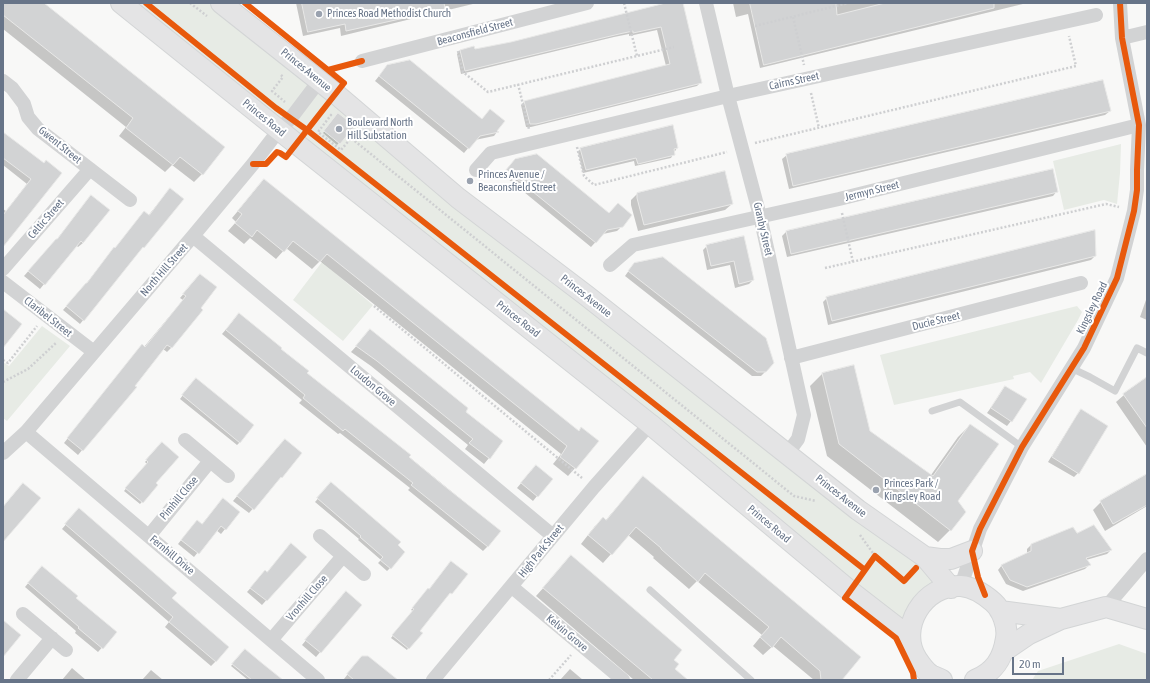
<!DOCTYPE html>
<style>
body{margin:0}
#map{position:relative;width:1150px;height:683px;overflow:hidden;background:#f8f8f7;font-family:"Asap Condensed",sans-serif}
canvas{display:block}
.frame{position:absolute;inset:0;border:4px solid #677488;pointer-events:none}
.scale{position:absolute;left:1012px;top:657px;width:52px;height:18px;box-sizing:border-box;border:2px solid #677488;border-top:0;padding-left:5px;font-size:12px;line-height:14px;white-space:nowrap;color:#677488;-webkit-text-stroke:3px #fff;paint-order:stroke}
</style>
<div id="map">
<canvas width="1150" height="683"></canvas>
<div class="frame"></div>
<div class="scale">20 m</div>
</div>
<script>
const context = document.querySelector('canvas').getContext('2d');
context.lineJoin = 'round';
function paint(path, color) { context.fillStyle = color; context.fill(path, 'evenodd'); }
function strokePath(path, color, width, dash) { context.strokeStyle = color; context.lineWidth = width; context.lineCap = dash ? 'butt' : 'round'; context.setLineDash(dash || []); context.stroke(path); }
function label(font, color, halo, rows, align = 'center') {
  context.font = font + ' "Asap Condensed",sans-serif'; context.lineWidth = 4; context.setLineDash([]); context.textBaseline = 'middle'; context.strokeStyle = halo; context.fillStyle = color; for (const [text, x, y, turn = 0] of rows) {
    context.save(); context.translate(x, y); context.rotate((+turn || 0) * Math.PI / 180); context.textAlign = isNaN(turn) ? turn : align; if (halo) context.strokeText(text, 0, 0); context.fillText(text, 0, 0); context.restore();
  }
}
paint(new Path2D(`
 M121,3H221L925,557L938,591L910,641Z
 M1121,144L1120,173L1117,204L1104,200L1064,210L1053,161Z
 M322,262L373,305L343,341L293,300Z
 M1077,306L1082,312L1078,320L1041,383L1030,372L1013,376L1014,379L894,405L880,355Z
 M42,326L70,346L7,421L3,418V362L9,366Z
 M1119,644L1147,654V680H1032L1038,671Z`), '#e7ebe5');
paint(new Path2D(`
 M3,3H43L202,174L194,182L172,165L165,172L119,136L126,127L3,29Z
 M296,3H477L341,36L340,28L303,36Z
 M670,3H682L701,82L697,86L531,127H526L521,105L525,101L666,66L657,30L629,36V34L614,37L461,74L457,54L460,50L474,51L511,43Z
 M733,3H1027L760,68L748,14L736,17Z
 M383,71L496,131L497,132L494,136L475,140L464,153L375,81Z
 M1110,111L1105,115L789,189L782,159L787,155Z
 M337,116L353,127L337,145L323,133Z
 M3,133L43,164L3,241V209L6,211L27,184L3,165Z
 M581,148H677L671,158L635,166L634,161L583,173L578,152Z
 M515,160L622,226L617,231L603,234L591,247L502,174Z
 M1052,171L1057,191L1053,196L787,257L782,236L786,232Z
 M264,180L578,432L597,441L575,468L568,476L553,464L561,454L320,261L312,269L286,248L276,259L250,238L244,244L228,231L236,222L232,218Z
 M638,193L732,204L725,210L638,231L631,205V200Z
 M166,194L182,199L80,324L63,310L86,284L110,253L148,216Z
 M108,210L83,243L78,247L76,245L40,289L24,276L52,244Z
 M743,237L753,280L749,284L735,288L730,265L707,270L703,250L707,246Z
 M1095,256L1091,260L828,325L823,302L827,298Z
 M630,269L765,372L761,376H752L625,276Z
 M200,275L199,308L202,310L171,348L167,352L163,349L134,386L135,387L78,455L64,443L138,350L144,347L183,300L180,298Z
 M1147,297V320L1140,317Z
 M235,319L306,373L500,531L487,547L483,551L408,490L410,488L340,433L338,434L299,403L302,400L222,334Z
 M370,331L464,412L489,458L484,464L465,449L468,445L371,366L351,352Z
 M853,366L869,431L931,475L958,437L970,425L957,501L950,530L938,542L827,456L810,386L822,374Z
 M1147,379V447L1116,402L1124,395Z
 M193,382L240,442L237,445L180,399Z
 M1006,387L1025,399L1011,421L1007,426L987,413Z
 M1081,411L1078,473L1074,477L1048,462L1077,415Z
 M162,443L155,483L157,485L140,504L124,491L147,464L145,462Z
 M281,444V477L249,513L233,501Z
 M531,471L551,479L533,501L517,488Z
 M1147,475V506L1105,531L1093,510L1101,502Z
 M643,477L841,680H814L773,646L763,655L753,646L762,635L697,581L689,589L653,558L654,557L628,535L603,563L581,544L595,526L606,520Z
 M329,486L397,546L390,568L387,571L378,563L381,560L358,540L359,539L315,502Z
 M239,512L221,534L216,530L194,557L178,544L193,525H202Z
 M75,514L171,599L216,661L211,666L165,627L169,622L62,529Z
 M1077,534L1111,550L1107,554L1086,560L1089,565L1085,569L1023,591L1006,584L998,570L1002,565L1027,554V549L1031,545Z
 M305,557L262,605L247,592L261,576Z
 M571,557L673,660L674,669L687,680H634L536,596Z
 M38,571L75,598L116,632L98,652L75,633L76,631L25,587Z
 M466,574L418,631L407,650L391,638L413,611L411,610L426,591Z
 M342,597L360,605L316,657L302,645Z
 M243,652L281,680H248L231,666Z
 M358,661L384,680H345L344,679Z
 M72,668L86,680H62Z
 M570,669L583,680H560Z
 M151,670L163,680H142Z`), '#0003');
const building = new Path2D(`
 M3,3H44L225,147L203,175L180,157L173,165L126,128L133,118L3,15Z
 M302,3H444L445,9L346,31L345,24L308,32Z
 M666,3H683L702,83L536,124H530L524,101L670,64L661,27L633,33V31L619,34L465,71L460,50L474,46L475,49L511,42Z
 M750,3H836L837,15L885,3H994V8L764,65Z
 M410,60L482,119L490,109L505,121L497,131L499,132L480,136L469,149L379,76L387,65Z
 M1103,80L1111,111L793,186L786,154Z
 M338,113L355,126L340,144L324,131Z
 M673,125L678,148L674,149L675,155L638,164L636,158L586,170L580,148Z
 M3,132L44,163L46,160L62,173L3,247V215L31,179L3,158Z
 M537,154L609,213L618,203L632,215L623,227L607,230L596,243L506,170L515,159Z
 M1053,169L1058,192L791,254L786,231Z
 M725,171L733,204L644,225L637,198V193Z
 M264,179L579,431L581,427L599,441L576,469L560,457L567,446L327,254L320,262L293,241L284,252L257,230L252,237L235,223L242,214L238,211Z
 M170,188L184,199L144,248L143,247L84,321L66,306L86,283H87L114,247L115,248L144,211L149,215Z
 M91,195L110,210L83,243L81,241L45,285L28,271L56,239H57Z
 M1095,230L1096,256L832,321L826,297Z
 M744,236L754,280L739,284L734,261L711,266L706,245Z
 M663,257L766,338L774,363L766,372H757L628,271L634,263Z
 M200,274L217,287L201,308L203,310L172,348L167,345L135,386L137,387L83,451L67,438L142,344L145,347L186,296L183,294Z
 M3,309L22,324L3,348Z
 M239,313L282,348L281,349L309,371L307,373L411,455L409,457L443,485L501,531L488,547L411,485L413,483L345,429L343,431L303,398L305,395L226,330Z
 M370,329L468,408L466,412L503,441L490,459L469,443L473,439L377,361L356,346Z
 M854,365L870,431L933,476L970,424L999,444L958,501L966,512L951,531L839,444L822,373Z
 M1147,377V428L1123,394Z
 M196,378L254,425L240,443L182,395Z
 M1005,386L1027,399L1012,422L991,408Z
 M1081,409L1108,426L1079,474L1052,457Z
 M285,439L302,453L282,478L281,477L254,510L237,496Z
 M162,442L179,457L156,483L158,485L143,503L125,488L148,462L146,460Z
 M536,465L553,479L538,497L521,483Z
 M1147,474V505L1113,524L1100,501Z
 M643,476L861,657L842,680H821L820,671L781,637L772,648L760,637L769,627L705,573L698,582L661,549V548L636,527L612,555L588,535L603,517L606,520Z
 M331,482L401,542L398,545L405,552L391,569L380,560L383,557L360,537L361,536L317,498Z
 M23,483L41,498L3,542V507Z
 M223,498L240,512L226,530L221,526L199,554L181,540L197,520L202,524Z
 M79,508L177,593L172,598L229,647L216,662L169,622L173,617L65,524Z
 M1094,525L1112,550L1086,558L1091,565L1027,587L1010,580L1001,565L1031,551V544L1073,527L1077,533Z
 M291,543L307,557L267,601L250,588L265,570L267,572Z
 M571,555L682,650L674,660L679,664L675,669L688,680H653L543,588Z
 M451,561L468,574L452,594L450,593L420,631L423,633L409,649L392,635L414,609L412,608L428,588L429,589Z
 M42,566L78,596L76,598L117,632L103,649L78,628L79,627L28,583Z
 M346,591L362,605L321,653L305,640Z
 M3,620L21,635L3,657Z
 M245,649L263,664L283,680H252L232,664Z
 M362,656H368L398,680H354L347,674Z`);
paint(building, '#d2d3d4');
strokePath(building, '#e8e8e7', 1);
const secondary = new Path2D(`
 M121,3L279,130L650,424L850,591L903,632L910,641
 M221,3L336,94L458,198L587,296L858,510L925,557L951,588
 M925,557L940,559H951L972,551
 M1000,611L1061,619
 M1004,651L1029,634L1061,619L1106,607L1147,619
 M942,680C939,678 935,677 931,675C925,671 921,665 917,659C897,628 924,584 961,586C973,587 985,595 993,602C1002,610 1008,626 1006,638C1003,659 994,672 975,680`);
strokePath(secondary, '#d3d5d6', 22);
strokePath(new Path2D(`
 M190,3L207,16
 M624,3L637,56
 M793,17L804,65
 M755,26L848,3
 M458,51L463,72L488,92L674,47
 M281,75L283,77L272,91L285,102
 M518,84L529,129
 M811,93L819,128
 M330,115H331L318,132L341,150L351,138L794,496L816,501
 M755,143L1076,66L1069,36
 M577,147L584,176L594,185L727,152
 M842,213L853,262
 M825,268L1106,204L1119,207
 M374,306L582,478
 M3,360L8,363L37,326
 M3,382L28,369L57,342
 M860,535L875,556L904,581L913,571
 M865,570L875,556
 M549,680L571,655`), '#cecfd1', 2.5, [2, 2]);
strokePath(new Path2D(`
 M1071,368L1090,377L1115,391L1137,348L1147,353
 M932,411L960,402L1022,447
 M650,590L751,680`), '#d2d3d4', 7);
strokePath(new Path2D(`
 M706,3L728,96L760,216L804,415L798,439L787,454
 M1122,38L1147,32
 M362,61L587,3
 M3,81L12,88L24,104L28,117L38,129L130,200
 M476,170L491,153L728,96L1096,15
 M193,236L553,536
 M610,265L633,245L839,199L1139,125
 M3,269L90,169
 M3,282L94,352
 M791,358L1081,283
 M26,432L318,680
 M185,440L228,476
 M3,453L26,432L193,236L253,164L279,130L291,118L319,81
 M149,536L210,461
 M320,536L364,574
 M961,586L980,529L1022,447L1084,348L1117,278L1134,211L1137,190V170L1139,125L1122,38L1120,3
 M512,587L623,680
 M1106,607L1147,559
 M23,614L66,650
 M272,639L343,556
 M17,680L52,638
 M433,680L594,487L650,424`), '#d2d3d4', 14);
strokePath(secondary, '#e4e4e5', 20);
strokePath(new Path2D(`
 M146,3L276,108L307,130L865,570
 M245,3L328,70
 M253,164H266L277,152L280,153L286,157L344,83L328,70L362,61
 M985,595L978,577L972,551L980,529L1022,447L1084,348L1117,278L1134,211L1137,190V170L1139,125L1122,38L1120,3
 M914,680L913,673L896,638L845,598L875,556L904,581L916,568`), '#e8590c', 6);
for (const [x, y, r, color] of [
 [319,14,4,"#9aa2af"],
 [339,129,4,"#9aa2af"],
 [470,181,4,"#9aa2af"],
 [876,490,4,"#9aa2af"]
]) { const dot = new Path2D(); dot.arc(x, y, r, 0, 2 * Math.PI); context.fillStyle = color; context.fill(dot); strokePath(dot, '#fff', 1.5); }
label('11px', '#677488', '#fff', [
 ["Princes Road Methodist Church",327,14],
 ["Boulevard North",347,123],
 ["Hill Substation",347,136],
 ["Princes Avenue /",478,175],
 ["Beaconsfield Street",478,188],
 ["Princes Park /",884,484],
 ["Kingsley Road",884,497]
], 'left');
label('11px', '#677488', '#fff', [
 ["Beaconsfield Street",475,32,-15],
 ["Princes Avenue",306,70,39],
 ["Cairns Street",794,81,-12],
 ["Princes Road",264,118,39],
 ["Gwent Street",60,145,39],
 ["Jermyn Street",872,191,-14],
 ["Celtic Street",46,219,-49],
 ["Granby Street",763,229,77],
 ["North Hill Street",164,270,-49],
 ["Princes Avenue",586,296,38],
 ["Kingsley Road",1092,308,-64],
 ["Claribel Street",48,317,38],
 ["Princes Road",518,319,38],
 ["Ducie Street",936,321,-14],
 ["Loudon Grove",373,386,40],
 ["Princes Avenue",841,496,38],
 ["Pimhill Close",179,498,-50],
 ["Princes Road",769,524,40],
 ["High Park Street",541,551,-51],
 ["Fernhill Drive",172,555,40],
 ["Vronhill Close",307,598,-49],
 ["Kelvin Grove",567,633,40]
]);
</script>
